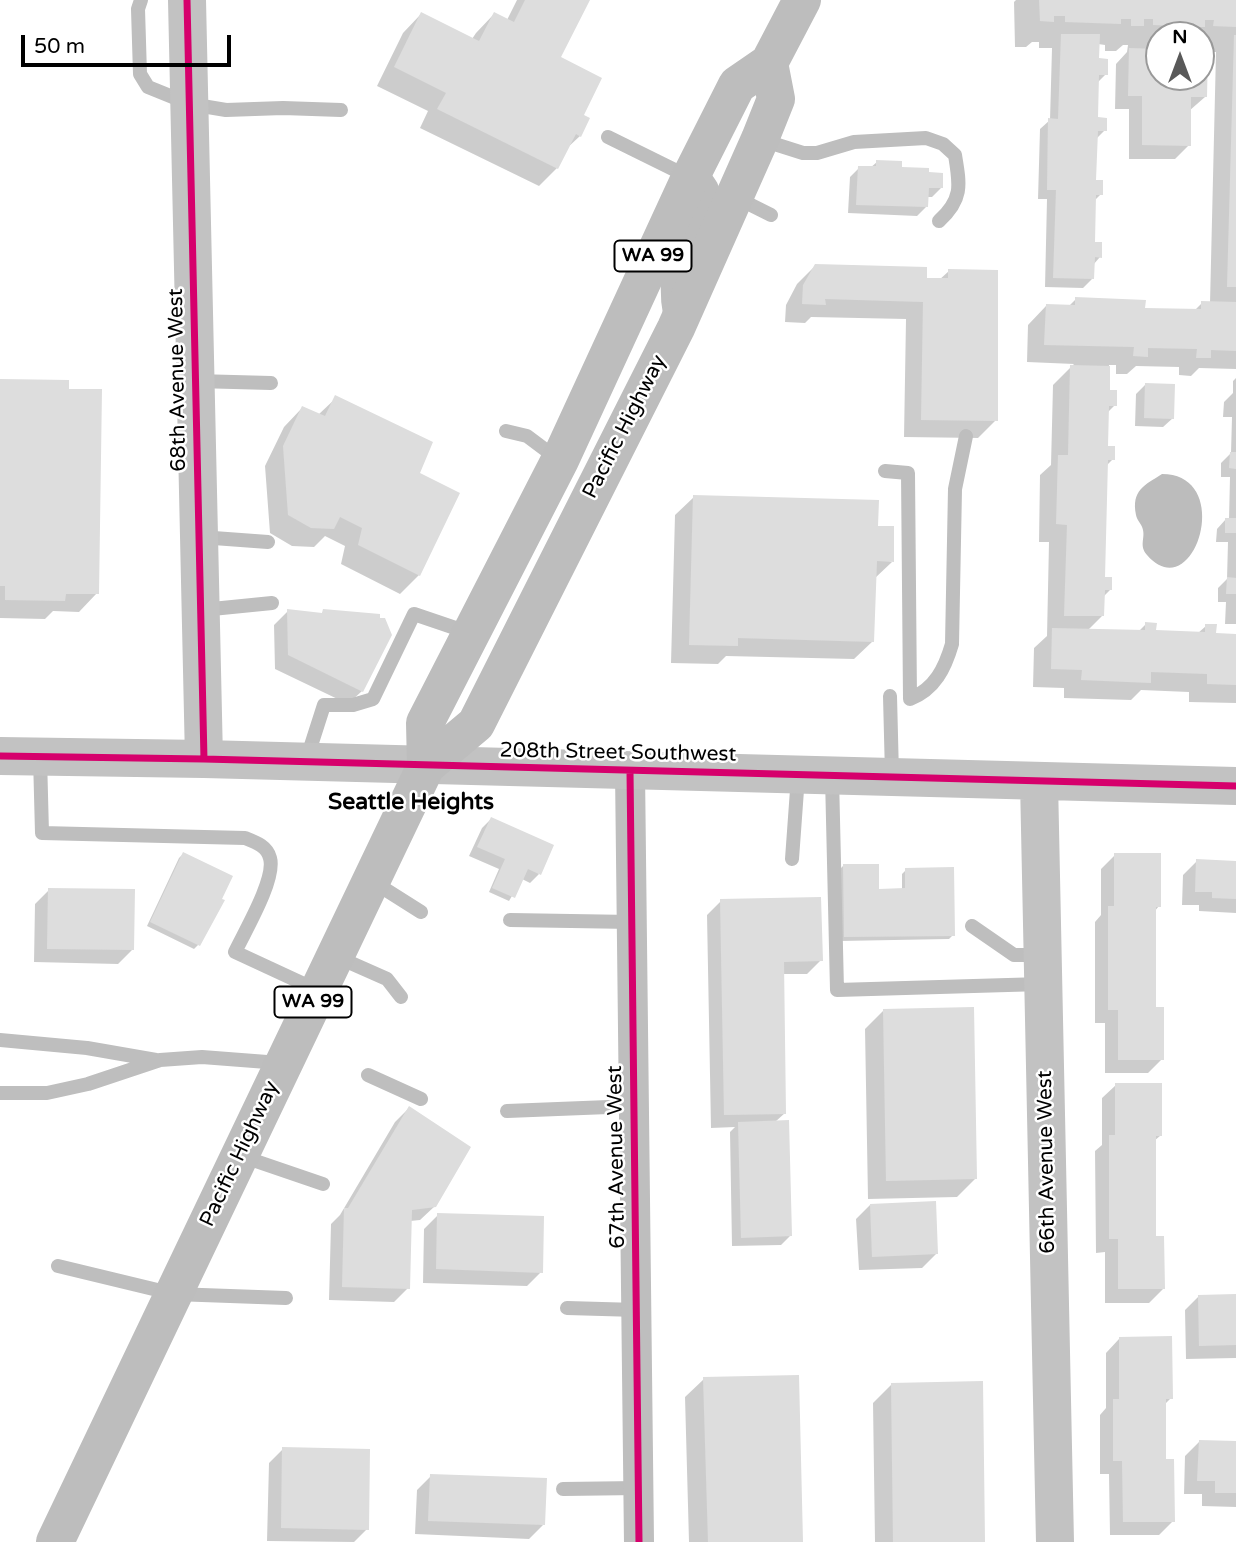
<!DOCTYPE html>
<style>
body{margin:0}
#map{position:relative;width:1236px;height:1542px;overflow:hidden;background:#fff;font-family:"Varela Round",sans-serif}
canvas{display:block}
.north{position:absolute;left:1145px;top:21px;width:70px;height:70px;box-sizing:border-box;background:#fff;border:2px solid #999;border-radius:50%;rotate:0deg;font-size:19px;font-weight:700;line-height:28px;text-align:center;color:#000}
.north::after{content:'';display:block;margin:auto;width:24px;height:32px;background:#595959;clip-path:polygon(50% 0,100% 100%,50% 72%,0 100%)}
.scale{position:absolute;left:21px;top:35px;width:210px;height:32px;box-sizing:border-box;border:4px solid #000;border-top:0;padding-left:9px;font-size:21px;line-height:24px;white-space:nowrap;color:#000;-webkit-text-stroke:5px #fff;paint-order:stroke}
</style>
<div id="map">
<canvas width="1236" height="1542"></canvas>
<div class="north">N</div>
<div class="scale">50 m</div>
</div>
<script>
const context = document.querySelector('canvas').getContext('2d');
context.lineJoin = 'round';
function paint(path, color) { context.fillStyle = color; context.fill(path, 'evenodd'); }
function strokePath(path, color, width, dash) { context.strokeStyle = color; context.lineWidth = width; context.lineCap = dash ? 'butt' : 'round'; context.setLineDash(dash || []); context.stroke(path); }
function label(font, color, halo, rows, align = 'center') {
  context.font = font + ' "Varela Round",sans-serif'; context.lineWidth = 5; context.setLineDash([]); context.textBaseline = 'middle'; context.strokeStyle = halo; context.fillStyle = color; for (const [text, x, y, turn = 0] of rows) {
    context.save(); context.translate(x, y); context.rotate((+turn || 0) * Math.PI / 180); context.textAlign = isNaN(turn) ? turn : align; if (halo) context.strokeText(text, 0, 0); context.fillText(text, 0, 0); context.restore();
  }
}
paint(new Path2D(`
 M1162,474C1236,474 1194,609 1147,555C1139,546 1145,539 1143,530C1142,524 1137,521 1136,515C1131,490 1145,485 1162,474Z`), '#bcbcbc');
paint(new Path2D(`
 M517,0H588L559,58L582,116L580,136L566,149L557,168L539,186L420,128L428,111L377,86L403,33L421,14L472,39L476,33L494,14L507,20Z
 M1016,0H1236V369L1199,368L1191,376L1179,375V367L1136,366L1127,374H1116V365H1109L1108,392L1115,405L1107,413V448L1113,459L1106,466L1103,579L1110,590L1103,597L1102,616L1088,630L1138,632L1146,624L1155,632L1198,633L1206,626L1215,635L1236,636V703L1189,702V692L1141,690L1131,700L1064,698V688L1033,687L1034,648L1047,636L1049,542H1039L1040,475L1051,465L1053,385L1074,364L1027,362L1028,325L1046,306L1068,307L1076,299L1144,309L1194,311L1202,303H1210L1216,52H1206L1205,97L1189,111V145L1175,159H1129V109H1115L1116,64L1127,52L1128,45H1123L1116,51H1105V45L1098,44L1097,60L1106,74L1097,83L1096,119L1105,130L1096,139L1095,182L1101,194L1094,201L1093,243L1100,257L1093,265L1092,279L1083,288L1045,287L1047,199H1038L1040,129L1050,120L1052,48H1039V42H1032L1026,47H1015L1014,2ZM1159,35H1201V77H1159Z
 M877,162L901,169L941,188L932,197H927L926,207L917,216L848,213L850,177L859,168H870Z
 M815,266L939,280L949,271L996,420L978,438L904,437L906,319L811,317L805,323L785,322L786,305L797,284Z
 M1236,378V624H1225L1226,602H1218V588L1227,579L1228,542H1216L1217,529L1226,519L1229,520L1230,477H1221V463L1231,453L1232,417H1223L1224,402L1233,393V381Z
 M0,380L97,593L79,612L53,611L45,619L0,618Z
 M1145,385L1173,418L1163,427L1135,426L1136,394Z
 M336,398L418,474L457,494L419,575L400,594L341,564L345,546L325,536L314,547L292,546L270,533L265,466L284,427L302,408L318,415Z
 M694,497L892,562L874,579L873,641L854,659L726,656L718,664L671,663L675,515Z
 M288,611L320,615L324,611L362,691L348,704L275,669L274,625Z
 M491,819L539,874L530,883L522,879L509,901L489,892L499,869L469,856L482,828Z
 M183,854L198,945L194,949L147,926L179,858Z
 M1115,855L1159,906L1154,912V1009L1162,1059L1148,1073H1105V1023H1095V922L1101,915V869Z
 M1197,861L1236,862V913L1199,911V905H1182L1183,875Z
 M843,866L878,891L902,890V874L906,870L953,935L949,939L840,941L839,870Z
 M49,890L132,950L118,964L34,962L35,904Z
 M721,901L821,960L807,974H782L785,1113L775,1122L790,1236L781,1245L732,1246L730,1132L735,1127L711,1128L707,915Z
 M883,1011L975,1179L957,1197L868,1199L865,1029Z
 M1116,1085L1160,1136L1154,1141L1155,1238L1163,1289L1149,1303H1105V1252L1096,1253L1095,1151L1102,1145V1098Z
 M409,1108L435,1206L420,1220L410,1221L408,1288L394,1302L329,1300L331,1224L340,1215L395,1122Z
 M870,1205L936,1254L922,1268L859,1270L856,1219Z
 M438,1215L541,1272L527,1286L423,1283L424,1229Z
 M1199,1296H1236V1358L1186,1359L1185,1310Z
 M1119,1339L1171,1398L1164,1405V1461L1173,1521L1159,1535H1110L1109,1474H1100V1415L1106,1408V1353Z
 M704,1379L801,1542H689L685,1397Z
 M892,1384L983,1542H875L873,1403Z
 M1199,1442L1236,1443V1507L1202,1506V1494H1184L1185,1456Z
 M283,1449L367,1529L354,1542L267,1541L269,1463Z
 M431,1476L543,1525L529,1539L415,1534L417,1490Z`), '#0003');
paint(new Path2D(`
 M525,0H590L561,57L602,78L584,115L590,118L581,137L576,134L558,169L437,109L446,93L394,67L421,12L479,41L494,12L514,22Z
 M1039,0H1236V27L1213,26L1214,20H1205V27H1190V23H1180V26L1153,25V19H1144V26H1131V19H1121V24L1065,22V16H1054V22L1040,21Z
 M1061,34H1100L1099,58L1108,59V75H1099L1098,117L1107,118V131H1098L1096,180H1103V195H1096L1095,242H1102V258L1095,257L1094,279L1053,278L1056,190H1047L1048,118L1058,119Z
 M1234,35H1236V287H1227Z
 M1129,48L1159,49V77H1201V50H1208L1207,97H1191V146L1142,145V96H1128Z
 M876,160L902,161V167L929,168V172L943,173V188H929L928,207L856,205L858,166H876Z
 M815,264L927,267V278H948V269L998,270V421L921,420L923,302L825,299L826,305L802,304L803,285Z
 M1075,297L1146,300L1145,308L1201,309V301L1236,302V351L1211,350V358H1196L1197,349L1148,348V357L1133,356L1134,347L1044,345L1046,304L1075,305Z
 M1070,365L1110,366V390H1117V406H1109L1108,446H1115V460H1108L1105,577H1112V590H1105L1104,616H1064L1067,525L1056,524L1058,455H1068Z
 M0,379L69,380V389H102L99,594H66L65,601L5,600V586H0Z
 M1145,383L1175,384L1174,419L1144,418Z
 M335,395L433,442L420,473L460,493L420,576L358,545L362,528L340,517L334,529L311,528L288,515L283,446L302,406L325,416Z
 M1230,452H1236V469L1229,468Z
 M693,495L879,500L878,526H894V562L877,561L874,642L738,638V646L689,645Z
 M1225,518H1236V533H1225Z
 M1227,577L1236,578V594H1226Z
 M287,609L322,613L323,609L380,614V618H385L392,635L363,692L288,655Z
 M1145,622L1157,623L1156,630L1205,632V624H1217L1216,633L1236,634V685L1207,684V674L1151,672V683L1081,680L1082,670L1051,669L1052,628L1145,630Z
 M491,817L554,845L541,875L528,869L515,898L492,888L505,859L477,847Z
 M183,852L233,876L222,899L225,900L200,946L150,922Z
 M1114,853H1161V907H1156V1007H1164V1060H1118V1010H1108V906H1114Z
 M1196,859L1236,861V899L1212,898V892H1195Z
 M843,864H879V889L905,888V868L954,867L955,936L844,937Z
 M48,888L135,889L134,950L47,949Z
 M821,897L823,961L784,962L786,1114L724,1115L720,899Z
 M974,1007L977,1179L886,1181L883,1009Z
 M1115,1083H1162V1136H1156V1236H1164L1165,1289H1118V1239H1109V1135H1115Z
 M409,1106L471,1147L436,1207L412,1210L410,1289L342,1287L344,1208H348Z
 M789,1120L792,1236L741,1238L738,1122Z
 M936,1201L938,1254L872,1257L870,1204Z
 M437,1213L544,1216L543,1273L436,1269Z
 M1236,1294V1345L1199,1346L1198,1295Z
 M1172,1336L1173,1399H1166V1459H1174L1175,1522H1123L1122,1461H1113V1399H1119V1337Z
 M799,1375L803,1542H708L703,1377Z
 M983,1381L985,1542H893L891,1383Z
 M1199,1440L1236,1441V1493H1215V1481H1197Z
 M282,1447L370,1449L369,1530L281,1528Z
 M430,1474L547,1478L545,1525L428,1521Z`), '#ddd');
strokePath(new Path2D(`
 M141,0L138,9L140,74L148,87L190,104L226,110L283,108L341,110
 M608,137L689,177
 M762,140L803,153H817L854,142L926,138L943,144L955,155C960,185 963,199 939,221
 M735,197L771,215
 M196,381L271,383
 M506,431L527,436L559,460
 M885,471L908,473L910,699C935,689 945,668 952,644L955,489L966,436
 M200,537L268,542
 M202,610L272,603
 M890,696L892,775
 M40,757L42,833L245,838C255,842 267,846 270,858C276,879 245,931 235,952L317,990
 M307,758L324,705H353L373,699L414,614L470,633
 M832,777L837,990L1042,984
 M792,859L798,776
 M372,881L421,912
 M510,920L632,922
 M972,926L1014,955H1042
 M335,956L387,979L401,997
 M0,1040L87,1048L156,1060
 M368,1075L421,1099
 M0,1093H47L88,1084L160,1060L202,1057L280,1063
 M507,1111L634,1106
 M241,1156L323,1184
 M58,1266L174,1294L286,1298
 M567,1308L637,1310
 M563,1489L638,1488`), '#bebebe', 14);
strokePath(new Path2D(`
 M630,771L639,1542`), '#bebebe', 30);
strokePath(new Path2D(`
 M187,0L204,759
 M0,756L204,759L1236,786
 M1039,781L1055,1542`), '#c2c2c2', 38);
strokePath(new Path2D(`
 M682,313C679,298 679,280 683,264C687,245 709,210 700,191C698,187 693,182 690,178`), '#bdbdbd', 38);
strokePath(new Path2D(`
 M426,766L425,723L560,460L690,178L737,85L769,63L802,0
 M55,1542L426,766L476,724L676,328L760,139L776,99L769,63`), '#bdbdbd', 38);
strokePath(new Path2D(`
 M187,0L204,759
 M0,756L204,759L1236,786
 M630,771L639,1542`), '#d6006c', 7);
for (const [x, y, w] of [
 [653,256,77],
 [313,1002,77]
]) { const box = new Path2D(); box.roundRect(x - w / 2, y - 15.5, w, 31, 5); context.fillStyle = '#fff'; context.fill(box); strokePath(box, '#000', 2); }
label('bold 19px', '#000', null, [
 ["WA 99",653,256],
 ["WA 99",313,1002]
]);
label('21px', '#000', '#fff', [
 ["68th Avenue West",178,380,-91],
 ["Pacific Highway",625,427,-63],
 ["208th Street Southwest",618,753,1],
 ["Pacific Highway",240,1154,-65],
 ["67th Avenue West",617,1157,-91],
 ["66th Avenue West",1047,1162,-91]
]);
label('bold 23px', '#000', '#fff', [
 ["Seattle Heights",411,803]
]);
</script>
